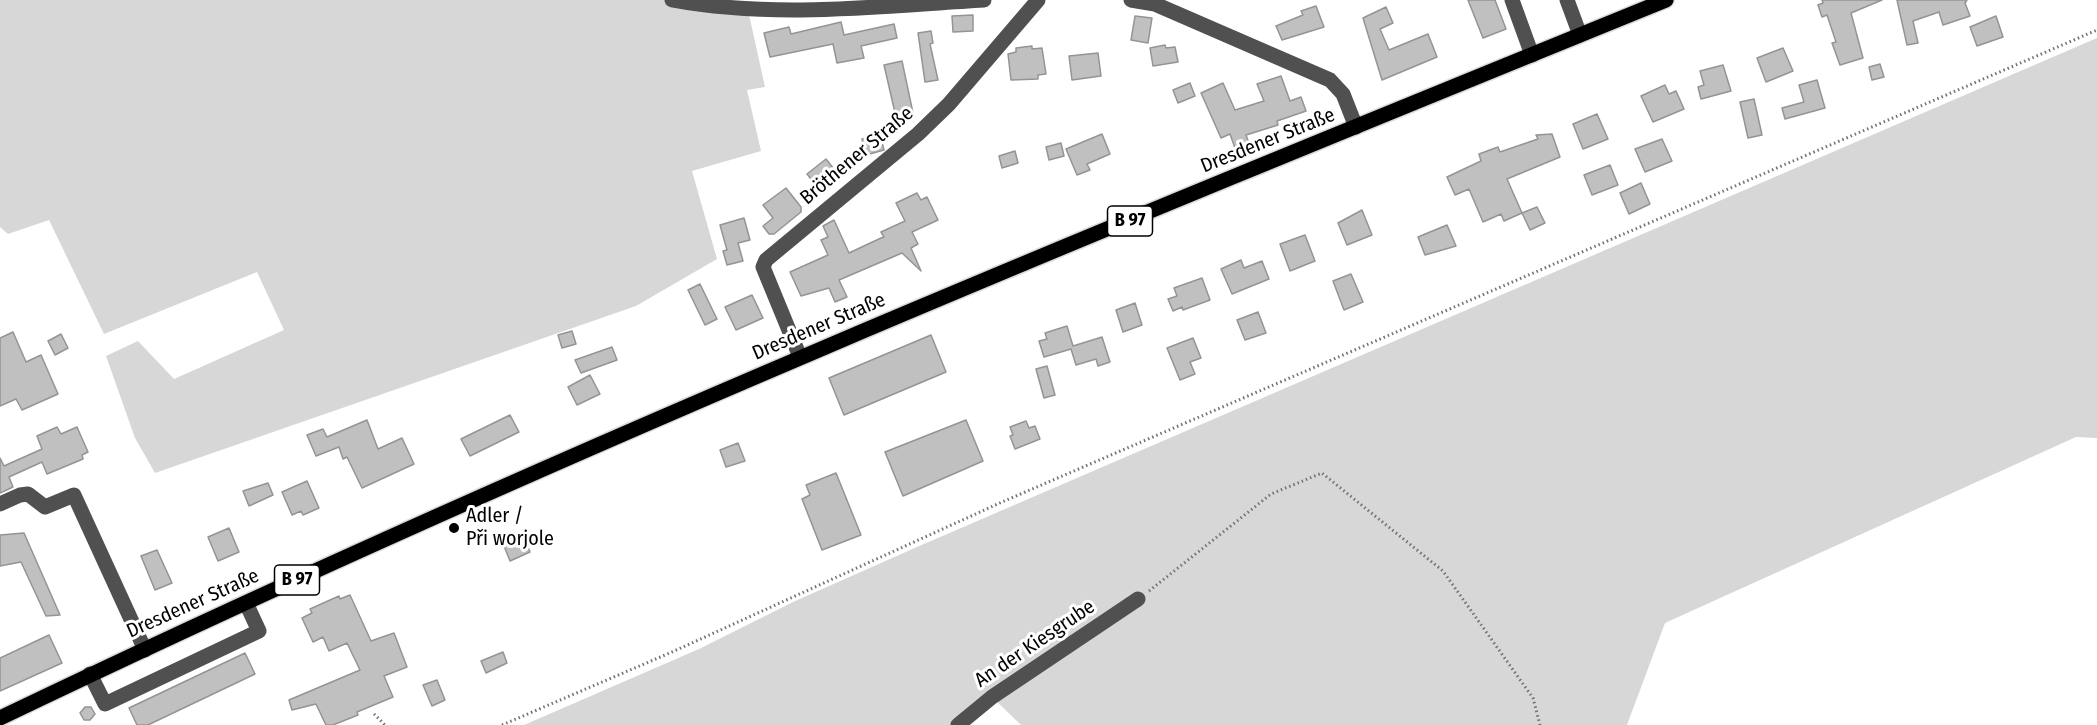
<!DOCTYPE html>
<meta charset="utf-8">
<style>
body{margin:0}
canvas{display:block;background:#fff}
</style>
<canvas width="2097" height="725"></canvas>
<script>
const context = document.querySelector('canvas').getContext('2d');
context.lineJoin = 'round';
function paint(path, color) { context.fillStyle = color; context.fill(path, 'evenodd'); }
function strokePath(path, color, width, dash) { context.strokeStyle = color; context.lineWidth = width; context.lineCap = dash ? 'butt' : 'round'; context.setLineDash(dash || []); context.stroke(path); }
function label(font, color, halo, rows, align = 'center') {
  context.font = font + ' "Fira Sans Condensed",sans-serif'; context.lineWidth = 6; context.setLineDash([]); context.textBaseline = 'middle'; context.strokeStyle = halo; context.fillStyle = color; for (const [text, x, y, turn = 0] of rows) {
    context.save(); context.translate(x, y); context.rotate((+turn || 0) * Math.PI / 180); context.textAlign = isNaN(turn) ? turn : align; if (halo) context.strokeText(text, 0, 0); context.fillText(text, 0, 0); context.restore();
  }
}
paint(new Path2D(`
 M0,0H667L748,10L765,87L747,90L761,151L692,171L717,259L636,306L155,473L135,438L106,356L138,341L174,379L284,330L257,272L104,334L49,220L8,234L0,227Z
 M2097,38V438L2076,437L1665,623L1627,725H1021L993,698L959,725H524L699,649L793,602L917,547Z`), '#d7d7d7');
const building = new Path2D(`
 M1468,0H1495L1506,29L1483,38Z
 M1822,0H1882L1851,13L1863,58L1840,65L1832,43L1836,42L1827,15L1822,17L1818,5L1823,3Z
 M1897,0H1967L1965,3L1970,16L1943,25L1939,12L1913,21L1918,43L1907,45Z
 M1316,6L1324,27L1282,40L1276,26L1303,15L1301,11Z
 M1386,7L1393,23L1380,29L1389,50L1428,34L1437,57L1382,80L1363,18Z
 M973,15V31L953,32L952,16Z
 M1135,16L1152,18L1148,43L1131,40Z
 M1996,16L2003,37L1977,46L1970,27Z
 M841,22L844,35L894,24L897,38L861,46L864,58L837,63L833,44L770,57L764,33L789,27L791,34Z
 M931,31L933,43L930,44L938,80L925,82L918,33Z
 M1165,45L1166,48L1175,47L1178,62L1153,66L1150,48Z
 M1032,46V49L1042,48L1046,74L1038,75V79L1011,80L1008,54L1016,52V48Z
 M1783,48L1793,71L1766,82L1757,58Z
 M1098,53L1101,76L1072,80L1069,56Z
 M902,61L913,113L896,117L884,65Z
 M1880,64L1884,77L1872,80L1869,67Z
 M1723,65L1731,91L1701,99L1698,87L1704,85L1700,71Z
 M1281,76L1290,101L1301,97L1306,111L1277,121L1278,125L1246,135L1249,143L1235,148L1230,134L1221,138L1201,93L1223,83L1235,110L1264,101L1257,84Z
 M1817,80L1825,108L1785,119L1782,108L1804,102L1799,85Z
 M1190,83L1195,96L1178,103L1173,90Z
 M1665,85L1669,94L1676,91L1684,109L1653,122L1641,96Z
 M1754,99L1762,135L1748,138L1740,102Z
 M1597,114L1608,139L1583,149L1573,124Z
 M1102,134L1110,154L1087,164L1090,170L1077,175L1066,149Z
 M1552,134L1560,157L1507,179L1522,213L1504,221L1501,214L1483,222L1469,189L1455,195L1447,177L1481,161L1479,154L1498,147L1500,152L1538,139L1536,135Z
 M880,135L884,150L866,155L862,139Z
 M1662,139L1672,161L1645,172L1635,149Z
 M1061,143L1064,156L1049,160L1046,147Z
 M1015,151L1018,163L1002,168L999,156Z
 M826,159L841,178L822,193L807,174Z
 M1610,165L1618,185L1592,195L1584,175Z
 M1641,183L1650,204L1629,214L1620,193Z
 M786,188L801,207V212L774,234H769L763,226L773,218L763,205Z
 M917,193L921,200L927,197L938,220L912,232L918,244L911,248L921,271L902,253L839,280L847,297L835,302L829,288L801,296L790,272L828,255L821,240L828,237L823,226L834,220L849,253L881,238L884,237L881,232L905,221L896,203Z
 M1537,207L1545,223L1530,230L1522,213Z
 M1362,210L1372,235L1347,245L1338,223Z
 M744,218L750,240L738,243L743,261L727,265L723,251L727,250L720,225Z
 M1447,225L1456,246L1425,255L1418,237Z
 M1305,235L1315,261L1290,271L1280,244Z
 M1241,260L1244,268L1262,261L1269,279L1232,294L1221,269Z
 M1351,274L1363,302L1344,310L1333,281Z
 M1202,278L1210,300L1183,310L1182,307L1173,311L1168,299L1177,296L1174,288Z
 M700,284L717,319L705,325L688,290Z
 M752,295L763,318L736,330L725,307Z
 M1135,303L1142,325L1123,332L1116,310Z
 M1258,312L1266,333L1245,340L1237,320Z
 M1067,326L1073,346L1102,337L1110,362L1098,366L1096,359L1076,365L1071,349L1044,357L1039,341L1047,339L1045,333Z
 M572,331L576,344L562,348L558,335Z
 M13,332L26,362L41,355L58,394L22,410L16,399L0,406V338Z
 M61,334L68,348L55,355L48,341Z
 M931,335L946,372L844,415L829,378Z
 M1193,338L1201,358L1190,362L1195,374L1180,380L1167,348Z
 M612,347L617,360L581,373L575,360Z
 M1047,366L1055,395L1044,398L1036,369Z
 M590,375L600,394L577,405L568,387Z
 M510,415L519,432L470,456L461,439Z
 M367,420L378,449L402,438L414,464L362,488L347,457L343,459L339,447L316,456L307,435L323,429L327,437Z
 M966,420L983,461L903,496L885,452Z
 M1026,421L1029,428L1035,426L1040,439L1015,449L1010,436L1013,435L1010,427Z
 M57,427L61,434L77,427L88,452L82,455L83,459L47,474L42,462L9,477L13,487L0,493V458L4,466L42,449L37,436Z
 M738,443L745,461L726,467L720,450Z
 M836,473L861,535L822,550L802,499L810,495L806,485Z
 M307,481L319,508L303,515L301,511L292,515L282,492Z
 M268,483L273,495L249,506L243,491Z
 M229,528L239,552L218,561L208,537Z
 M24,533L60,615L46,616L21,562L0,566V535Z
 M524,538L530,552L510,561L504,546Z
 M157,550L172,583L155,590L141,556Z
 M350,595L371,641L394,633L407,667L384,676L393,697L357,712L358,715L333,725H326L316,704L292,710L289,700L360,670L347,643L329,651L323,637L313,642L302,618L312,613L310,609L339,596L340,599Z
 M49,635L62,663L0,691V658Z
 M503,652L507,663L486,673L481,661Z
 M245,653L255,674L148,725H137L129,708Z
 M437,680L445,700L432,706L423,685Z
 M85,707H91L95,714L90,720H84L80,713Z`);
paint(building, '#c0c0c0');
strokePath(building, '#949494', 1.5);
const major = new Path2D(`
 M0,718C545,456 1106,228 1666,0`);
strokePath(major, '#dbdbdb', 18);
strokePath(new Path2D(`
 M1149,591L1271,494L1322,473L1443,571L1533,698L1540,725
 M374,714L385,725
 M502,725L672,652L1002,502L2097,30`), '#727272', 3, [1.5, 3]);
strokePath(new Path2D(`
 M672,0C774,19 882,6 984,0
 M1131,0L1155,4L1330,80L1343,94L1356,127
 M1512,0L1532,55
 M1567,0L1580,35
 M800,357L763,267L766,260L918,134L949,104L1038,0
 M0,504L20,495L28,494L45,507L74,495L145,650
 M90,674L105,704L259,631L246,603
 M958,725L992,697L1138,599`), '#505050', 15);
strokePath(major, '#000', 15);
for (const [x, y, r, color] of [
 [454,528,6,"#000"]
]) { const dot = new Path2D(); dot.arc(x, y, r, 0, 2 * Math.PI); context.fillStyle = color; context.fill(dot); strokePath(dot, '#fff', 2); }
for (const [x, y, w] of [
 [1130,221,45],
 [297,580,45]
]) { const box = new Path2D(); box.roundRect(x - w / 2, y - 15, w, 30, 4.5); context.fillStyle = '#fff'; context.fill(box); strokePath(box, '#000', 1.5); }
label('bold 18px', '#000', null, [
 ["B 97",1130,221],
 ["B 97",297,580]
]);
label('20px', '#000', '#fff', [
 ["Dresdener Straße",1268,141,-22],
 ["Bröthener Straße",857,156,-40],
 ["Dresdener Straße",819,327,-23],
 ["Dresdener Straße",193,604,-24],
 ["An der Kiesgrube",1035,644,-34]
]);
label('20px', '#000', '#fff', [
 ["Adler /",466,516],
 ["Při worjole",466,539]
], 'left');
</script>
